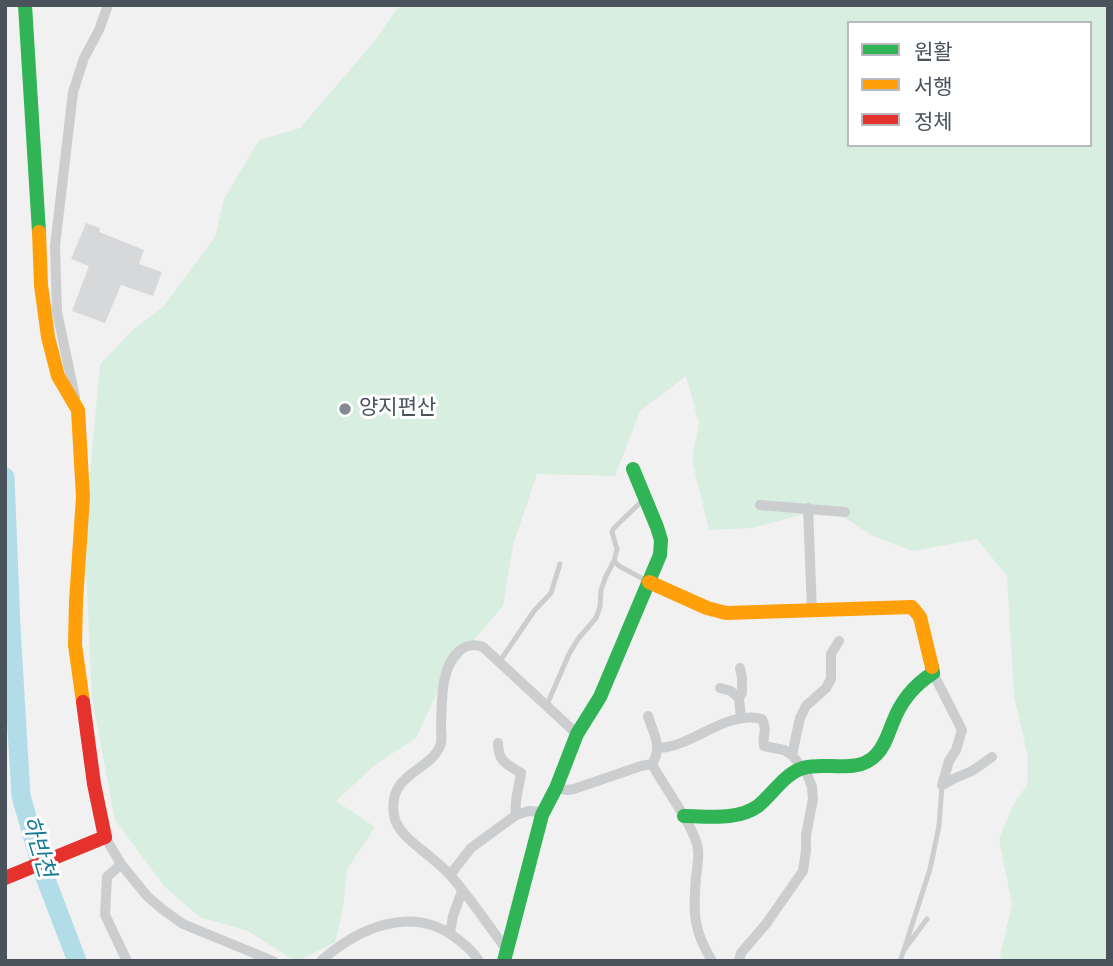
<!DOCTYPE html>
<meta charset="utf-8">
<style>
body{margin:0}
#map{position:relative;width:1113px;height:966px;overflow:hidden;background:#f1f1f1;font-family:Roboto,"Noto Sans KR",sans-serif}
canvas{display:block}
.frame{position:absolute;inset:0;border:7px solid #4a535c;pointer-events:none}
.legend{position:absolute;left:847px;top:21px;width:245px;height:126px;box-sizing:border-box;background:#fff;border:2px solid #b7babe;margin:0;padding:9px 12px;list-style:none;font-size:21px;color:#4a535c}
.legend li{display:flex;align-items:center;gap:14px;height:35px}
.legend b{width:35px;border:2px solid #b7babe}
</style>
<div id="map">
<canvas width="1113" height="966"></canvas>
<div class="frame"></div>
<ul class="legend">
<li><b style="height:9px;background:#30b455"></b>원활</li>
<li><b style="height:9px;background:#ff9f0a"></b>서행</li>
<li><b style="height:9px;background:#e5322d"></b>정체</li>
</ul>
</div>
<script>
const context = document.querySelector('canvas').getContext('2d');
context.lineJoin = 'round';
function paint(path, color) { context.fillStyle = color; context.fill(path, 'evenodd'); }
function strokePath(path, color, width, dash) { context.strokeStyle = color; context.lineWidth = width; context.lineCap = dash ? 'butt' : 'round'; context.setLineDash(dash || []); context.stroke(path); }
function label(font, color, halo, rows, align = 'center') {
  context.font = font + ' Roboto,"Noto Sans KR",sans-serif'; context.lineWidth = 6; context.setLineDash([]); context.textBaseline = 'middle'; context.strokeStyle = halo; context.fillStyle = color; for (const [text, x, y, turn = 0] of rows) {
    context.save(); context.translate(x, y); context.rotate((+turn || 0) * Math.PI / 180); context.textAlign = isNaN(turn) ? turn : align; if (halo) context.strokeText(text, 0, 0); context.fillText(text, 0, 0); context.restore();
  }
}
paint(new Path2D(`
 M400,5H1108V961H999L1012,904L999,839L1013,805L1027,785L1028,757L1014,696L1007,576L977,539L913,551L873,536L842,516L808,513L752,528L709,530L692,460L699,423L686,376L640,411L615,476L537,474L513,545L503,606L472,642L438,691L416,738L375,765L336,801L375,827L347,869L343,908L335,942L299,961H295L248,931L200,917L165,887L115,820L92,698L86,569L88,498L100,364L134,329L163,307L215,237L224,199L259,140L300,128L374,42ZM849,23H1090V145H849Z`), '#d8eee0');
strokePath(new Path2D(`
 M5,477L11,628L21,796L42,869L77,961`), '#b1dce8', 19);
paint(new Path2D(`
 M86,223L100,228L99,232L144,250L139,264L162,272L153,296L121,285L105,323L72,311L89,266L71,259Z`), '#d7d8da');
strokePath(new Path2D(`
 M643,500L614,528L612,532L617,549L614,561L619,566L647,581
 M500,661L534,611L551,593L560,564
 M546,707L569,654L578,639L596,618L600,607L601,590L606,576L614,561
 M904,950L930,869L939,826L942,785
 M900,961L904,950L927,919`), '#cbcdcf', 5);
strokePath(new Path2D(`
 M75,397L57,312L55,246L73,92L84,58L99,30L108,5
 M760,505L845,512
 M808,508L812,611
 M740,668L742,678V693L739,698L741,718
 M933,673L962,730L956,750L949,761L942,785
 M720,688L731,691L739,698
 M648,716C654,736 663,746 652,764
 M498,743C498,762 507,764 521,773C519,788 514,800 516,815
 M659,748C694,746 725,710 762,719C768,731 762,734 764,746L784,750L792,755L807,774L812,787L813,799L806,835V851L803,871L766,924L741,953L739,961
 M792,755L800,718L806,706L826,688L831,679V654L839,641
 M943,785L953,779L972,771L992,757
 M556,788L567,790L574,789L641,766L652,764C663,786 696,828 698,850C699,859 697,868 696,877C693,912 693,930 712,961
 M105,837L121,864L107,877L105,915L127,961
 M121,864L147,896L162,909L183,924L273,961
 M450,875L471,848L516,815L529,811L543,812
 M450,933L453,916L462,891
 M506,949C488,925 471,899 451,876C443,867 433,859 423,851C412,842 396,830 394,815C387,771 433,772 441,743C442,738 441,732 441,727C442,703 440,668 459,651C466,645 475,644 483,647L577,734
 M321,961C358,928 412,904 456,938C465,945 473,951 479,961`), '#cbcdcf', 10);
strokePath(new Path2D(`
 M25,5L39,232
 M684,816C708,816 737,821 758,806C773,794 784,774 803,768C826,761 857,775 876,755C885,746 888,734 893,722C901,701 914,685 933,673L932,667
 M504,961L542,815L556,788L577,734L600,697L660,555L661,540L657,527L633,469`), '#30b455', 14);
strokePath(new Path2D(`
 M39,232L41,285L48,337L58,376L78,410L83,497L76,601L75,645L83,702
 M649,582L707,608L726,613L912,607L920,617L932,667`), '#ff9f0a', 14);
strokePath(new Path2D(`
 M5,878L105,837L94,784L83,702`), '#e5322d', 14);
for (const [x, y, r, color] of [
 [345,409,7,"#848a90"]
]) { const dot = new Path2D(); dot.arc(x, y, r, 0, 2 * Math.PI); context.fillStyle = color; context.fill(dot); strokePath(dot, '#fff', 2.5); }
label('21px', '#4a535c', '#fff', [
 ["양지편산",359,409]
], 'left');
label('italic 23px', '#1a7b97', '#fff', [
 ["하반천",37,847,73]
]);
</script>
